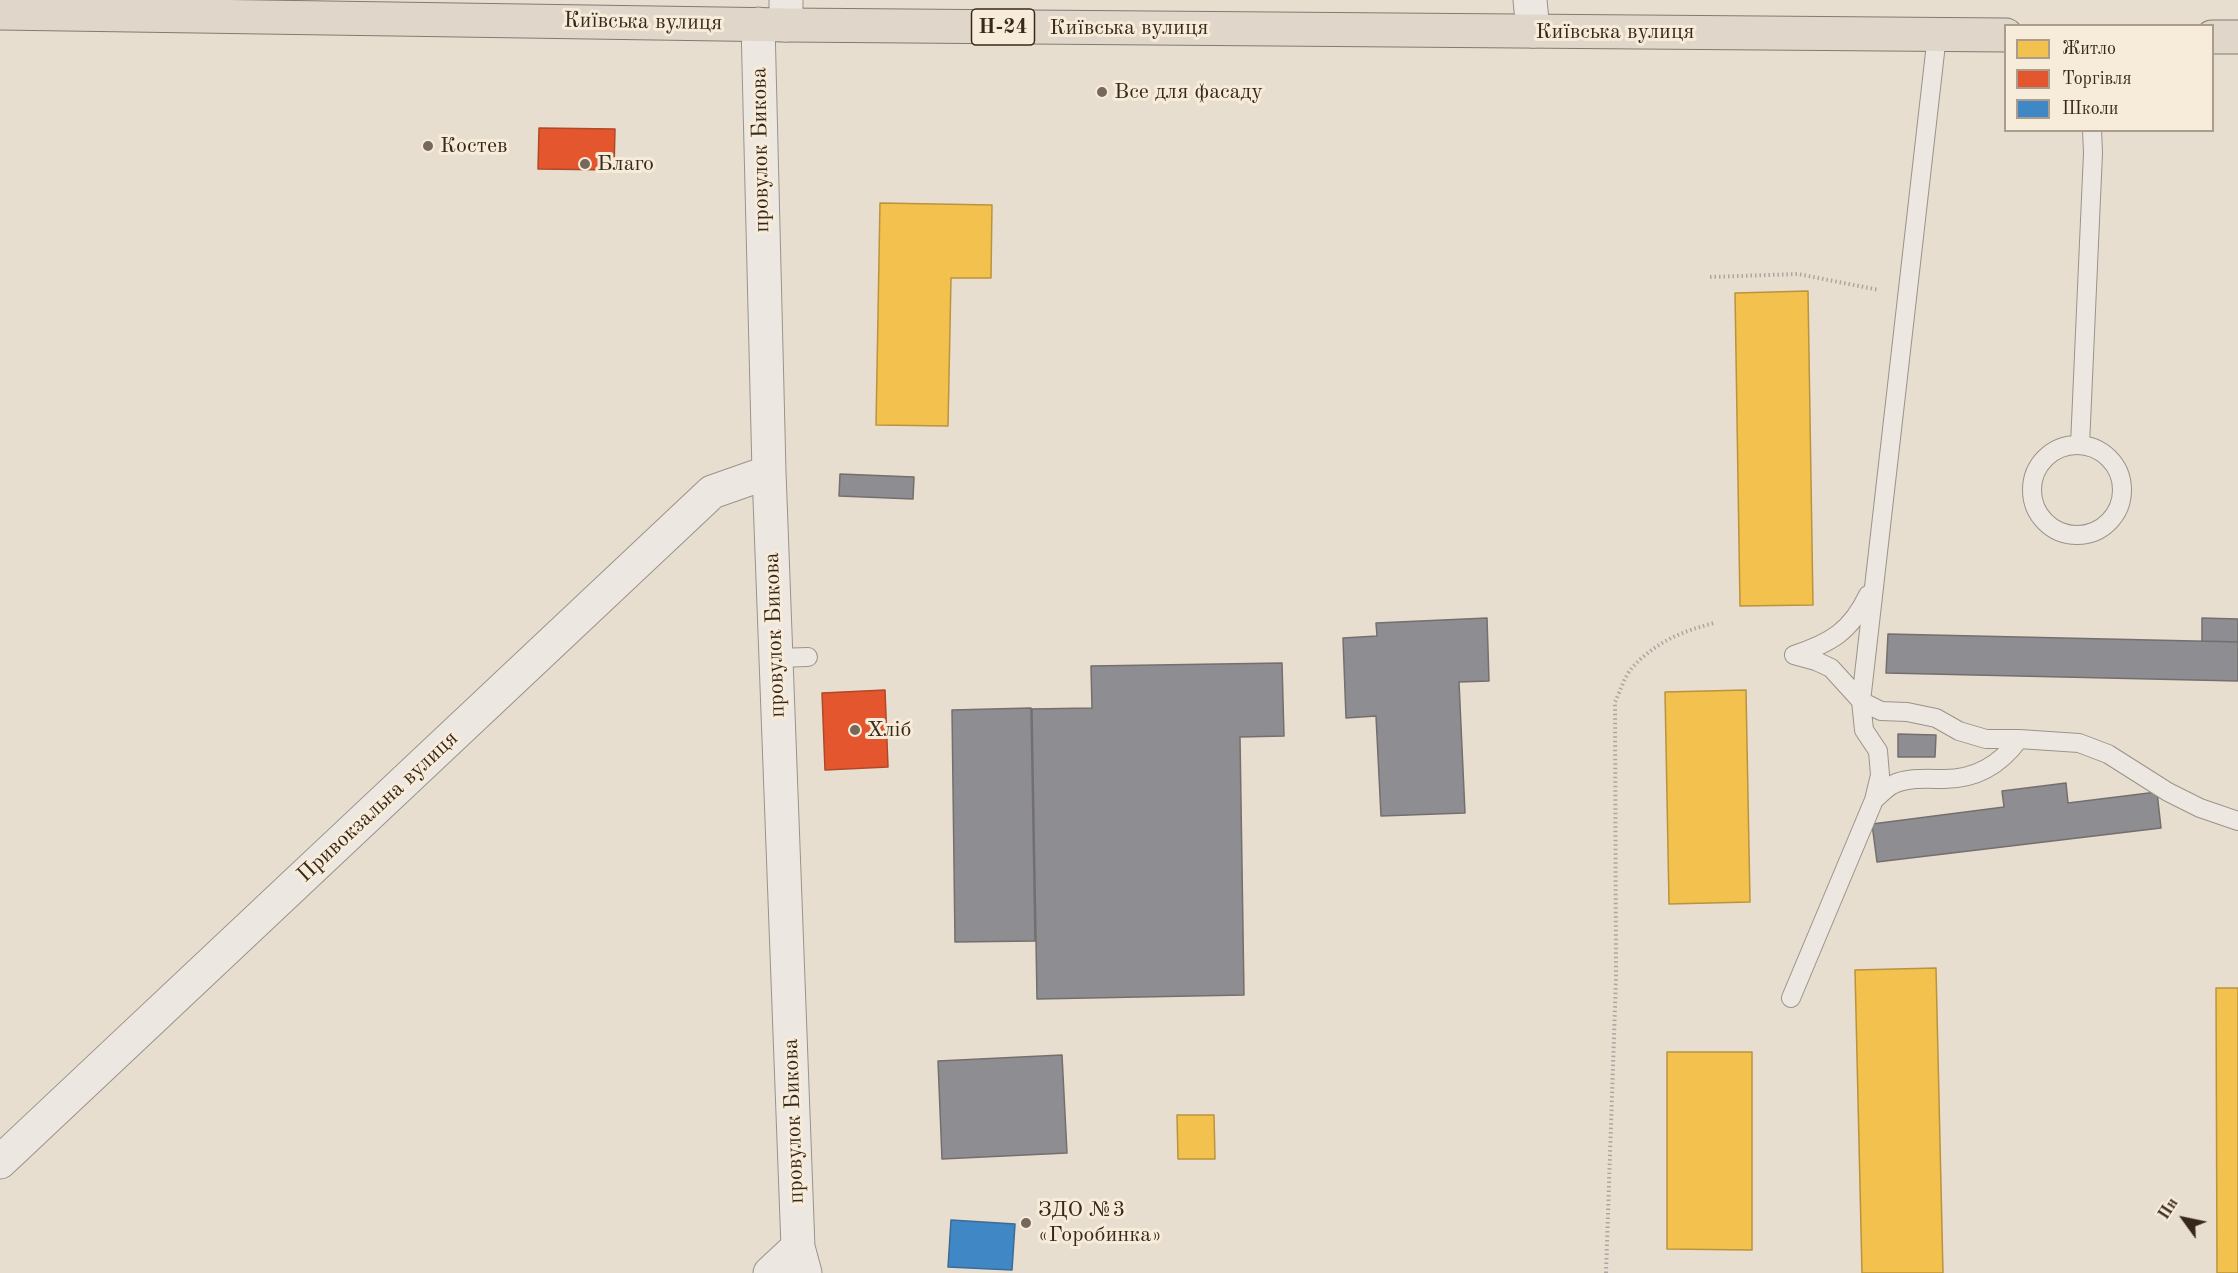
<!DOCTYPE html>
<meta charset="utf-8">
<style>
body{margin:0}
#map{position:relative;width:2238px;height:1273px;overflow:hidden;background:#e8ded0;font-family:"Old Standard TT",serif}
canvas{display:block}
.legend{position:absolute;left:2004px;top:24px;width:210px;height:108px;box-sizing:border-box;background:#f7ebd9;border:2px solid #ab9d8d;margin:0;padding:8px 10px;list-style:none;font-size:18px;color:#38281a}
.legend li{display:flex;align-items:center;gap:12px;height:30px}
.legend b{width:30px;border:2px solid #ab9d8d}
.north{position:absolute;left:2154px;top:1189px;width:60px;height:60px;-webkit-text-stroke:4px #f7ebd9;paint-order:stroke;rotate:303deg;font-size:16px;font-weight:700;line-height:24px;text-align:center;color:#38281a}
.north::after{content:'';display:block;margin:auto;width:21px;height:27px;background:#38281a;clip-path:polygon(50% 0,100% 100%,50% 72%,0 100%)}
</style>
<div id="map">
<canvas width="2238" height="1273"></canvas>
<ul class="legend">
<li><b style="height:16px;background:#f2c14e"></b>Житло</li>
<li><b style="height:16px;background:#e4572e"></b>Торгівля</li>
<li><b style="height:16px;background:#3f88c5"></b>Школи</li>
</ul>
<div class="north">Пн</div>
</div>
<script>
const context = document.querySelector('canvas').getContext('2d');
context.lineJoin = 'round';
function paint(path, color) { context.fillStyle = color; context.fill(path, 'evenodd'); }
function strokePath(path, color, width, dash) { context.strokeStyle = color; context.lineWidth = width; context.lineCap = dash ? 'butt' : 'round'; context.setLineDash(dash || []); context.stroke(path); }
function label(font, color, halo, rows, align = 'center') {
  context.font = font + ' "Old Standard TT",serif'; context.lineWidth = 6; context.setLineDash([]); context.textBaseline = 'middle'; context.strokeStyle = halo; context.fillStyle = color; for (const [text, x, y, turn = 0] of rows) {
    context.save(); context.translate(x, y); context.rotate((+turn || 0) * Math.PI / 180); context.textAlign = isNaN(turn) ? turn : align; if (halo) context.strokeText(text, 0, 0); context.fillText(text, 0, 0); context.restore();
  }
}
const homes = new Path2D(`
 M880,203L992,205L991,278H951L948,426L876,425Z
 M1808,291L1813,605L1740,606L1735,293Z
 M1746,690L1750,902L1669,904L1665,692Z
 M1936,968L1943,1273H1862L1855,970Z
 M2216,988H2238V1273H2217Z
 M1667,1052H1752V1250L1667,1249Z
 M1177,1115H1214L1215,1159H1178Z`);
paint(homes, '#f2c14e');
strokePath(homes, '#ba933e', 1.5);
const shops = new Path2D(`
 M539,128L615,129L614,170L538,169Z
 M885,690L888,767L825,770L822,693Z`);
paint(shops, '#e4572e');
strokePath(shops, '#b04928', 1.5);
const schools = new Path2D(`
 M951,1220L1015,1224L1012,1270L948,1267Z`);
paint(schools, '#3f88c5');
strokePath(schools, '#3d6b92', 1.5);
const industry = new Path2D(`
 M840,474L914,477L913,499L839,496Z
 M1487,618L1489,681L1459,682L1465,813L1381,816L1376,716L1346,718L1343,638L1377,636L1376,623Z
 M2202,618L2238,619V642L2202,641Z
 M1888,634L2238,642V681L1886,673Z
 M1282,663L1284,736L1240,737L1244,995L1037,999L1032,709L1092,708L1091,666Z
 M1031,708L1035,941L955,942L952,710Z
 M1898,734L1936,735L1935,757H1898Z
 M2066,783L2068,803L2157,792L2161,828L1877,862L1872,824L2004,807L2002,791Z
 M1062,1055L1067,1153L942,1159L938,1061Z`);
paint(industry, '#8d8d92');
strokePath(industry, '#746f6e', 1.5);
const service = new Path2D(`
 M1937,35L1861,701L1881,711L1907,712L1936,718L1959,731L1986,739H2019L2079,743L2108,754L2168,792L2200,808L2238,821
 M2032 490a45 45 0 1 1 90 0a45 45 0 1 1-90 0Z
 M2080,445L2093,153L2092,130
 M1794,655C1831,643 1851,631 1868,595
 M776,658L808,657
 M1874,800C1880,795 1886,788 1892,785C1907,777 1928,779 1944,779C1976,779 2001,764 2019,739
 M1791,998L1874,800L1880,775L1878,751L1864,730L1861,701L1831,668L1816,661L1794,655`);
const minor = new Path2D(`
 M786,0V25
 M1530,0L1533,31
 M758,24L769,472L798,1247L805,1273
 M0,1162L712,492L769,472
 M770,1273L798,1247`);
const primary = new Path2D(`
 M0,13L786,25L2006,35
 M2212,37H2238`);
strokePath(service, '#9a938a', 20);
strokePath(minor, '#9a938a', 35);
strokePath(primary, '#827a71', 35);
strokePath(new Path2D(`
 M1710,277L1798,274L1879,290
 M1606,1273L1616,978L1615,702C1620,692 1624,677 1632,668C1654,643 1682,631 1714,623`), '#aca6a0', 4, [1.5, 3]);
strokePath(service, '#ece7e0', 18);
strokePath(minor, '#ece7e0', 33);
strokePath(primary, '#e0d7ca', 33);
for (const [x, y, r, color] of [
 [1102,92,6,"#76685a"],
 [428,146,6,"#76685a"],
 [585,164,6,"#76685a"],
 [855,730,6,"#76685a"],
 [1026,1223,6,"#76685a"]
]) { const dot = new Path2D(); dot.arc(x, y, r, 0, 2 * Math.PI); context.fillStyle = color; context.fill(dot); strokePath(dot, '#f7ebd9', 2); }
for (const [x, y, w] of [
 [1003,27,63]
]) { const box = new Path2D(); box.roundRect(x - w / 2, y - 18, w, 36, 4.5); context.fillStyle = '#f7ebd9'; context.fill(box); strokePath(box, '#38281a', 1.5); }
label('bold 21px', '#38281a', null, [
 ["Н-24",1003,27]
]);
label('22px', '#38281a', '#f7ebd9', [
 ["Київська вулиця",643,22,1],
 ["Київська вулиця",1129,28],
 ["Київська вулиця",1615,32],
 ["провулок Бикова",761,150,-91],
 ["провулок Бикова",775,635,-92],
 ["Привокзальна вулиця",378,807,-43],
 ["провулок Бикова",794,1121,-92]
]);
label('22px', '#38281a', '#f7ebd9', [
 ["Все для фасаду",1114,92],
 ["Костев",440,146],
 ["Благо",597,164],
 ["Хліб",867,730],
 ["ЗДО №3",1038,1210],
 ["«Горобинка»",1038,1235]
], 'left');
</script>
